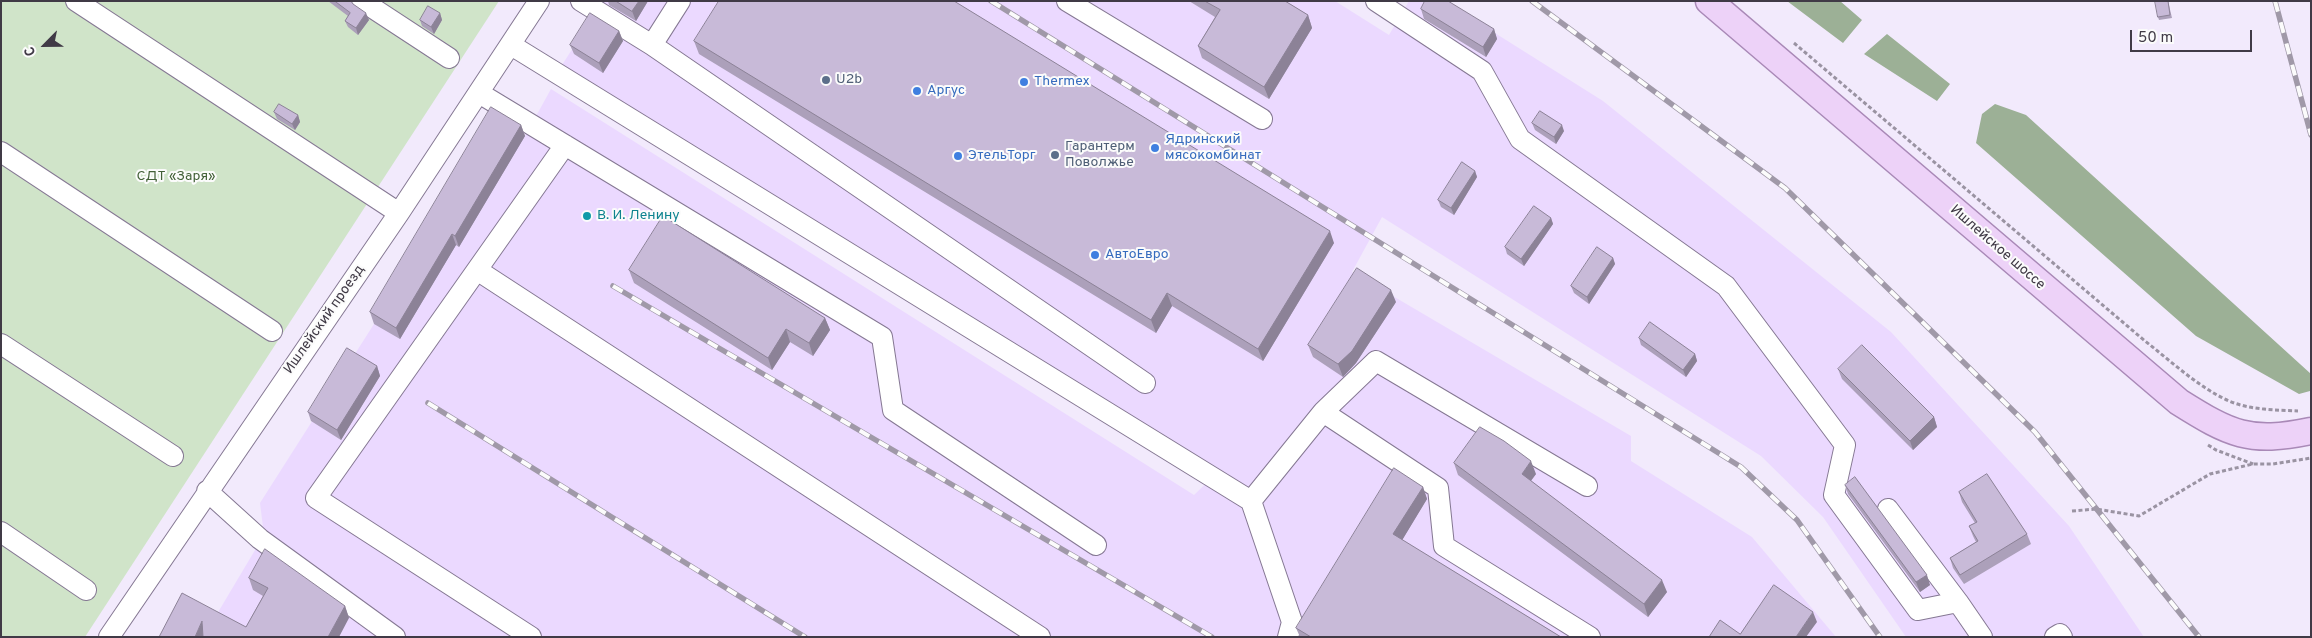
<!DOCTYPE html>
<meta charset="utf-8">
<style>
body{margin:0}
#map{position:relative;width:2312px;height:638px;overflow:hidden;background:#f2eafc;font-family:Overpass,sans-serif}
canvas{display:block}
.frame{position:absolute;inset:0;border:2px solid #403a46;pointer-events:none}
.north{position:absolute;left:20px;top:20px;width:50px;height:50px;-webkit-text-stroke:4px #fbfbfb;paint-order:stroke;rotate:247deg;font-size:14px;font-weight:700;line-height:20px;text-align:center;color:#403a46}
.north::after{content:'';display:block;margin:auto;width:18px;height:22px;background:#403a46;clip-path:polygon(50% 0,100% 100%,50% 72%,0 100%)}
.scale{position:absolute;left:2130px;top:30px;width:122px;height:22px;box-sizing:border-box;border:2px solid #403a46;border-top:0;padding-left:6px;font-size:15px;line-height:18px;white-space:nowrap;color:#403a46;-webkit-text-stroke:4px #fbfbfb;paint-order:stroke}
</style>
<div id="map">
<canvas width="2312" height="638"></canvas>
<div class="frame"></div>
<div class="north">С</div>
<div class="scale">50 m</div>
</div>
<script>
const context = document.querySelector('canvas').getContext('2d');
context.lineJoin = 'round';
function paint(path, color) { context.fillStyle = color; context.fill(path, 'evenodd'); }
function strokePath(path, color, width, dash) { context.strokeStyle = color; context.lineWidth = width; context.lineCap = dash ? 'butt' : 'round'; context.setLineDash(dash || []); context.stroke(path); }
function label(font, color, halo, rows, align = 'center') {
  context.font = font + ' Overpass,sans-serif'; context.lineWidth = 4; context.setLineDash([]); context.textBaseline = 'middle'; context.strokeStyle = halo; context.fillStyle = color; for (const [text, x, y, turn = 0] of rows) {
    context.save(); context.translate(x, y); context.rotate((+turn || 0) * Math.PI / 180); context.textAlign = isNaN(turn) ? turn : align; if (halo) context.strokeText(text, 0, 0); context.fillText(text, 0, 0); context.restore();
  }
}
paint(new Path2D(`
 M603,1H1335L1389,35L1409,1H1444L1603,101L1891,332L2069,526L2144,637H1906L1823,517L1761,456L1382,217L1352,272L1631,436V461L1752,537L1836,637H170L214,619L264,535L260,503L374,324L495,118L525,136L551,89L1194,495L1220,470L562,65Z`), '#ebd9ff');
paint(new Path2D(`
 M1,1H499L85,637H1Z`), '#d0e4c9');
paint(new Path2D(`
 M1787,1H1840L1862,20L1843,43Z
 M1887,34L1950,84L1937,101L1864,54Z
 M1995,104L2026,115L2311,374L2310,391L2299,394L2196,336L1976,143L1982,114Z`), '#9cb096');
const minor = new Path2D(`
 M76,1L399,213
 M362,1L449,58
 M581,1L652,45L1145,383
 M1067,1L1262,119
 M1376,1L1482,71L1520,139L1726,286L1845,445L1834,495L1918,610L1958,602L1982,637
 M511,45L1251,501L1292,622L1288,637
 M652,45L680,1
 M479,93L882,337L893,410L1096,545
 M1,152L272,331
 M477,270L1040,637
 M1,344L173,456
 M1323,412L1376,361L1587,486
 M207,491L260,539L395,637
 M1251,501L1323,412L1438,488L1444,546L1590,637
 M1888,509L1958,602
 M1,532L86,590
 M109,637L399,213L539,1
 M531,637L316,498L565,145
 M2055,637L2060,634L2062,637`);
const major = new Path2D(`
 M1709,1L2179,402C2230,434 2249,444 2311,431`);
strokePath(minor, '#857893', 22);
strokePath(major, '#a989b7', 29);
strokePath(new Path2D(`
 M1794,43L2145,341C2172,362 2198,387 2229,401C2250,410 2276,410 2298,411
 M2208,445L2216,450L2253,464
 M2072,511L2096,509L2139,516L2210,474L2253,464H2273L2311,458`), '#9a93a2', 3, [4, 2.5]);
strokePath(minor, '#fff', 20);
strokePath(major, '#edd2f8', 26);
const rail = new Path2D(`
 M991,1L1741,467L1797,520L1880,637
 M1532,1L1785,188L2035,432L2199,637
 M2275,1L2311,135
 M613,286L1212,637
 M428,403L805,637`);
strokePath(rail, '#a099a8', 5.5);
strokePath(rail, '#fbfbfb', 4, [11]);
paint(new Path2D(`
 M328,1H351L353,4L369,20L358,35L348,27L345,21L348,16Z
 M608,1H648L636,21L609,5Z
 M1189,1H1285L1308,15L1312,28L1269,99L1202,58L1198,46L1215,17Z
 M2168,1L2172,18L2159,20L2158,17Z
 M1421,9L1494,29L1497,39L1486,57L1424,19Z
 M440,13L442,20L434,34L422,26L420,20Z
 M619,31L623,41L603,73L574,54L570,45Z
 M694,41L1334,243L1263,361L1172,306L1156,333L699,54Z
 M274,112L298,115L300,122L295,130L277,119Z
 M1532,123L1564,131L1556,144L1535,130Z
 M521,125L525,136L459,247L456,245L400,339L374,324L370,312Z
 M1475,171L1477,177L1454,215L1441,207L1438,200Z
 M1551,218L1553,224L1524,266L1507,254L1505,247Z
 M1613,258L1615,264L1589,304L1574,293L1571,286Z
 M629,270L825,318L830,330L813,356L790,342L772,370L634,283Z
 M1396,302L1356,363L1343,377L1313,357L1308,345Z
 M1639,338L1695,354L1697,361L1686,377L1641,345Z
 M377,366L380,376L341,440L311,421L308,412Z
 M1838,369L1934,417L1937,427L1913,450L1842,379Z
 M1454,463L1536,474L1531,481L1667,592L1648,617L1458,475Z
 M1845,485L1930,585L1920,592L1848,494Z
 M1423,487L1427,499L1402,540L1561,637H1300L1296,628Z
 M1959,492L2027,534L2031,544L1964,584L1953,568L1950,558L1976,542L1973,536L1969,526L1975,523L1962,502Z
 M249,578L345,606L349,618L246,627L263,596L253,590Z`), '#aca0ba');
paint(new Path2D(`
 M639,1H648L636,21L632,11Z
 M366,13L369,20L358,35L356,28Z
 M440,13L442,20L434,34L431,27Z
 M1308,15L1312,28L1269,99L1264,87Z
 M1494,29L1497,39L1486,57L1483,47Z
 M619,31L623,41L603,73L599,63Z
 M298,115L300,122L295,130L292,124Z
 M521,125L525,136L459,247L455,236Z
 M1562,125L1564,131L1556,144L1554,137Z
 M1475,171L1477,177L1454,215L1451,208Z
 M1551,218L1553,224L1524,266L1521,259Z
 M1330,231L1334,243L1263,361L1258,349Z
 M452,234L456,245L400,339L396,328Z
 M1613,258L1615,264L1589,304L1587,297Z
 M1391,290L1396,302L1356,363L1343,377L1338,364Z
 M1167,293L1172,306L1156,333L1151,320Z
 M825,318L830,330L813,356L809,343Z
 M786,329L790,342L772,370L768,358Z
 M1695,354L1697,361L1686,377L1683,370Z
 M377,366L380,376L341,440L337,430Z
 M1934,417L1937,427L1913,450L1910,441Z
 M1531,461L1536,474L1526,487L1522,474Z
 M1423,487L1427,499L1398,547L1393,534Z
 M1927,575L1930,585L1920,592L1916,582Z
 M1662,580L1667,592L1648,617L1644,604Z
 M345,606L349,618L339,637H328Z
 M1813,612L1817,622L1806,637H1796Z
 M202,621L205,637H195Z`), '#8c8297');
const building = new Path2D(`
 M335,1H351L353,4L366,13L356,28L345,21L350,13Z
 M616,1H639L632,11Z
 M719,1H954L1330,231L1258,349L1167,293L1151,320L694,41Z
 M1205,1H1285L1308,15L1264,87L1198,46L1220,10Z
 M1425,1H1448L1494,29L1483,47L1421,9Z
 M2155,1H2168L2170,15L2158,17Z
 M428,6L440,13L431,27L420,20Z
 M590,13L619,31L599,63L570,45Z
 M279,104L298,115L292,124L274,112Z
 M491,107L521,125L455,236L452,234L396,328L370,312Z
 M1540,111L1562,125L1554,137L1532,123Z
 M1462,162L1475,171L1451,208L1438,200Z
 M1534,206L1551,218L1521,259L1505,247Z
 M663,216L825,318L809,343L786,329L768,358L629,270Z
 M1597,247L1613,258L1587,297L1571,286Z
 M1357,268L1391,290L1352,351L1338,364L1308,345Z
 M1650,322L1695,354L1683,370L1639,338Z
 M1862,345L1934,417L1910,441L1838,369Z
 M347,348L377,366L337,430L308,412Z
 M1480,427L1504,441L1531,461L1522,474L1662,580L1644,604L1454,463Z
 M1394,468L1423,487L1393,534L1561,637H1311L1296,628Z
 M1987,474L2027,534L1960,575L1950,558L1978,541L1969,526L1977,522L1959,492Z
 M1855,477L1927,575L1916,582L1845,485Z
 M265,549L345,606L328,637H203L202,621L195,637H159L182,593L246,627L268,588L249,578Z
 M1774,585L1813,612L1796,637H1709L1720,620L1740,634Z`);
paint(building, '#c8bad8');
strokePath(building, '#8c8297', 1);
for (const [x, y, r, color] of [
 [826,80,5,"#5c6f8a"],
 [1024,82,5,"#3f7fe0"],
 [917,91,5,"#3f7fe0"],
 [1155,148,5,"#3f7fe0"],
 [1055,155,5,"#5c6f8a"],
 [958,156,5,"#3f7fe0"],
 [587,216,5,"#0f9aa8"],
 [1095,255,5,"#3f7fe0"]
]) { const dot = new Path2D(); dot.arc(x, y, r, 0, 2 * Math.PI); context.fillStyle = color; context.fill(dot); strokePath(dot, '#fbfbfb', 2); }
label('14px', '#4e5e75', '#fbfbfb', [
 ["U2b",836,80],
 ["Гарантерм",1065,147],
 ["Поволжье",1065,163]
], 'left');
label('14px', '#366cbe', '#fbfbfb', [
 ["Thermex",1034,82],
 ["Аргус",927,91],
 ["Ядринский",1165,140],
 ["мясокомбинат",1165,156],
 ["ЭтельТорг",968,156],
 ["АвтоЕвро",1105,255]
], 'left');
label('14px', '#436138', '#fbfbfb', [
 ["СДТ «Заря»",176,177]
]);
label('14px', '#0d838f', '#fbfbfb', [
 ["В. И. Ленину",597,216]
], 'left');
label('14px', '#403a46', '#fbfbfb', [
 ["Ишлейское шоссе",1997,248,41],
 ["Ишлейский проезд",325,320,-55]
]);
</script>
